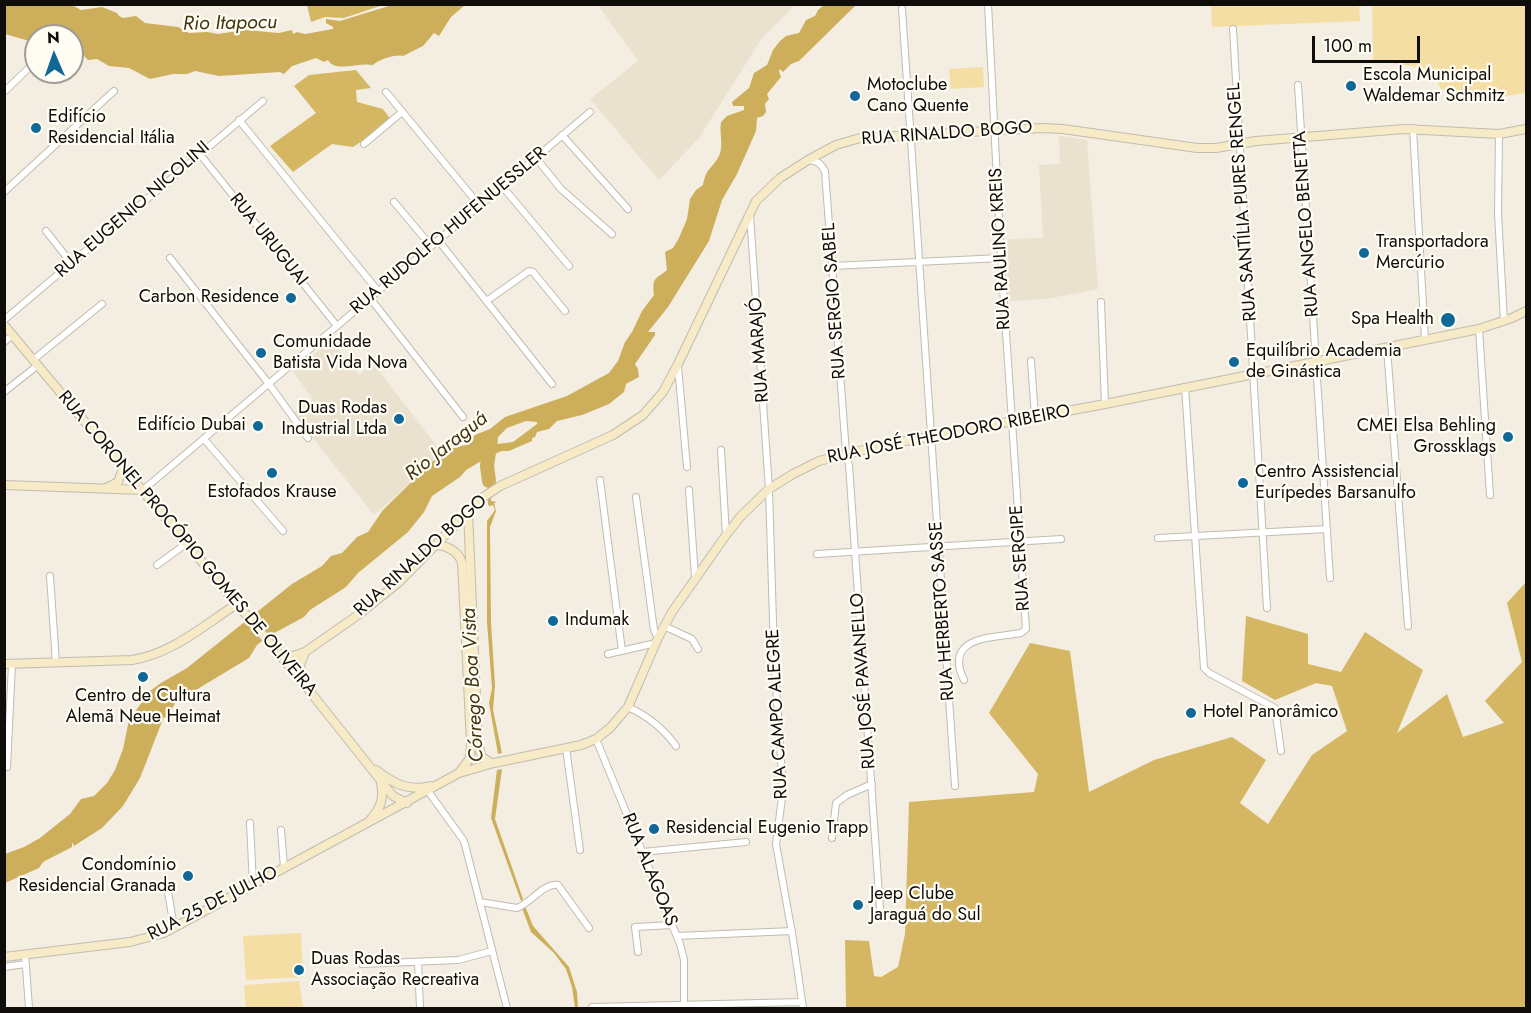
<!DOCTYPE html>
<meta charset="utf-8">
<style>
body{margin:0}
#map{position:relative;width:1531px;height:1013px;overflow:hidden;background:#f3eee1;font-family:Jost,sans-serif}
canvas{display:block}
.frame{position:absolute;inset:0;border:6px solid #0f0d09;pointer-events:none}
.north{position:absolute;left:24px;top:24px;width:60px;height:60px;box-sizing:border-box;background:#fffcf4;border:2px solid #9f9c96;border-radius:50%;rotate:358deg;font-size:16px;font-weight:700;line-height:24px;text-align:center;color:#0f0d09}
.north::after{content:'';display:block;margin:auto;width:21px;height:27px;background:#0f6898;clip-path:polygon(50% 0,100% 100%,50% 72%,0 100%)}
.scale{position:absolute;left:1312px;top:36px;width:108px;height:27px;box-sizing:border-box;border:3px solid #0f0d09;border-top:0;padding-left:8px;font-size:18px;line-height:21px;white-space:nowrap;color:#0f0d09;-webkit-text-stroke:4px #fffcf4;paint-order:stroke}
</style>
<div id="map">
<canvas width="1531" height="1013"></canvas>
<div class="frame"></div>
<div class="north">N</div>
<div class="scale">100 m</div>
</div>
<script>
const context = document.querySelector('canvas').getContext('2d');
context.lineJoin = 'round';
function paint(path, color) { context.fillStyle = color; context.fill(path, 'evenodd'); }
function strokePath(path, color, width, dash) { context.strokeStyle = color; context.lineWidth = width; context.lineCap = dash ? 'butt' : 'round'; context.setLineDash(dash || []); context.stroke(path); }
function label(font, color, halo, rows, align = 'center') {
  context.font = font + ' Jost,sans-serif'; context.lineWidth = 4.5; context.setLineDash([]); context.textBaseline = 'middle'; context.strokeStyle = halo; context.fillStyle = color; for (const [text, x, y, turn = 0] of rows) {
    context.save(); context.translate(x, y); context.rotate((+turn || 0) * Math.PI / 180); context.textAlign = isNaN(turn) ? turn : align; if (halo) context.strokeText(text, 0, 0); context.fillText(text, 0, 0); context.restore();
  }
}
paint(new Path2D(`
 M598,5H795L762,38L699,138L659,180L590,99L638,61Z
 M1059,136L1087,140L1098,289L1046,299L1009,301L1006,243L1010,239L1043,238L1039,165L1060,164Z
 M331,340L359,375L373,363L443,454L374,515L293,413L313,399L293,372Z`), '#eae2ce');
paint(new Path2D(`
 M1211,5H1359L1360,21L1212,27Z
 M1372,5H1526V93L1492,98L1441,89L1430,69L1373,60Z
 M983,67L984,87L951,89L949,69Z
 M301,933L303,977L246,980L243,936Z
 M299,981L303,1007L300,1008H246L244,985Z`), '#f5dea3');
paint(new Path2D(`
 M307,5V4L383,5L344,18L325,17L311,22Z
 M356,70L371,88L356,90L357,102L383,109L392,121L353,147L332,144L293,172L270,146L316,113L294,86L309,75Z
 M1526,582V1008H846L845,940L869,941L874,976L881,977L898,967L905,934L909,802L1034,792L1038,774L989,713L1030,643L1070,651L1089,792L1154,760L1232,737L1266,760L1240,803L1268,824L1312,755L1347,731L1332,686L1316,683L1275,700L1242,681L1246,616L1308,634V664L1341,672L1365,632L1423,670L1397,733L1447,694L1463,737L1504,723L1485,701L1522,662L1507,603Z`), '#d5b662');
paint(new Path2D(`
 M825,4L856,5L799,61L791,64L783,72L780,69L779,71L781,77L767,94L769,99L765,104L766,112L763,116L757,118L756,131L737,174L722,200L709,241L668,307L648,332H655V335L635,364L638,369L639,377L626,384L624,392L609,404L582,415L557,421L549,429L537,432L535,437L532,438V441L509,451H502L490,456L466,470L460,477L432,496L424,512L408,532L358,573L346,587L310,610L304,617L267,637L257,645L249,658L176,702L166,718L164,717L163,719L140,778L123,806L102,828L74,846L72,842V847L43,862L39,868L5,883V854L24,847L40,838L70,814L81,799L94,796L107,783L115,770L123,749L129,720L150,691L161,683L187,668L292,584L322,566L331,556L342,553L357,537L368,532L383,510L432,462L453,448L466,445L475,435L490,429L505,417L567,396L609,373L618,361L625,342L632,332L642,311L654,295C652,277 655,280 667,270L665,252L673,248L679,238L687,219L690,199L696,190L703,185C706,168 712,169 719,156C724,146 719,133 721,122L727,116L744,110V106H733L732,102L749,88L754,73L767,65L773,50L780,41L786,36L799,33L806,20L815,16L818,10ZM526,421L537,422V424L513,442L497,444L496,439L507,428Z
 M4,5H72L81,10L102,7L117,13L119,16L123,18L136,16L145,23L178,27L189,33L207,32L218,34L245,30L279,33L292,30L293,34L297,32L305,34L333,29V27L326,23V19L340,21L392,5H465L451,17L439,36L434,33L423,46L403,56C396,54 378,60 373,65C358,62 335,73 328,60L324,62L316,58L292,66L284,74L280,72L219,76L195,71L187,74H173L150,79L129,68L109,66L97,59L88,60L81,53L72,50V36H36V43L5,34Z
 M491,480V501L497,502L494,503L496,511L490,527L491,623L495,685L493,710L502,753L498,754L489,703L492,688L487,622V521L495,510L493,505L489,506L488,504V482Z
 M502,769L495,819L523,899L521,901L491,818L497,770Z
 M525,906L533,926L569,967L577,992L578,1008H575L572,987L566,969L554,953L531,932L522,908Z`), '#cdae5a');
strokePath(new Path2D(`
 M489,481L487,466L491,439`), '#cdae5a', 14);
const street = new Path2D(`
 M902,9L955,786
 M1233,29L1267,608
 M1298,85L1330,578
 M4,92L36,61
 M386,92L479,205
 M239,120L378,291
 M1413,128L1425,340
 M1499,134L1498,214L1504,321
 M562,135L628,209
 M364,144L402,112
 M199,153L337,326
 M536,158L561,189L612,234
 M809,160C818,161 821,164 825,171L846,453L849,465L880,909
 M502,186L569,266
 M4,192L114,91
 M394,202L431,246
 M750,215L769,489L774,655L783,790L776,844L793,939L803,1008
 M46,231L72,264
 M438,240L552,384
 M170,258L269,384L308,438
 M832,266L1001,258
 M370,298L463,417
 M488,300L529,271L533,272L565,311
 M1101,302L1105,404
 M4,320L263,101
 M1479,329L1490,495
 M4,342L13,335
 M1387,348L1408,626
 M33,360L102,304
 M1031,361L1035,417
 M678,366L687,467
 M1185,387L1204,668L1209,673L1275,708L1281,751
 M4,392L38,365
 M204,439L283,531
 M721,450L726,535
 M600,480L622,651
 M143,490L590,112
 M689,490L695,577
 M636,497L654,630L658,638
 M1158,538L1327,529
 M817,554L1061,539
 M157,565L187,543
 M50,576L56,663
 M664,626L692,639L698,649
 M608,654L656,643
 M964,680C943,636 992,638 1021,633L1026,629L1001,258L988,4
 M628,707C648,716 663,728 676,746
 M596,739L680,944L684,960V1006
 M566,748L580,850
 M7,767L12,664
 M428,791L464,841L507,1008
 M250,823L253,885
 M281,830L284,868
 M832,838L836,803L847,795L872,784
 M642,852L746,842
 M152,887L167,886L174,927
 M480,902L517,908C531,903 543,883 558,885L589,928
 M677,936L792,931
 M638,952L635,927L672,925
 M25,954L29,1008
 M418,962L420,1008
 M362,964L458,960L492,951
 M4,967L25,964
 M592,1007L802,1002`);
const secondary = new Path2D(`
 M4,325L304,684L393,796L407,803
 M4,485L143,490
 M106,488L118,482L123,468
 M468,512L478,744L482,757L491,763
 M436,545C447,546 458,550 462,563L471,743L470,758L459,773
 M279,655L293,656L305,652L358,615L398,583L482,498L500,486L613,435L643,415L663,392L678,364L756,201L780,178L808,160L836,145L860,138L1043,128L1063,129L1197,148H1216L1256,141L1404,129L1499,134L1526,129
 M4,664L132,660C172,654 204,625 237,604
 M303,681L300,665L305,652
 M376,770C393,783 408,792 430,786
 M370,820C381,808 384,799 381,783
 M4,957L130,942L164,933L459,773L494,763L581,745L596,739L610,728L628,707L658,638L672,612L726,535L741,516L769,489L793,474L819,461L884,445L1105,404L1479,329L1512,318L1526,311`);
strokePath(street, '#c1bcb0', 8);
strokePath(secondary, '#c1bcb0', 10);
strokePath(street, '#fff', 6);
strokePath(secondary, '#f6eac7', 8);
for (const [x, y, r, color] of [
 [1351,86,6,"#0f6898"],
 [855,96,6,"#0f6898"],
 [36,128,6,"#0f6898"],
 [1364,253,6,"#0f6898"],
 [291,298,6,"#0f6898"],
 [1448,320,8,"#0f6898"],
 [261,353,6,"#0f6898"],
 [1234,362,6,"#0f6898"],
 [399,419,6,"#0f6898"],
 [258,426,6,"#0f6898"],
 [1508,437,6,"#0f6898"],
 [272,473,6,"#0f6898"],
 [1243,483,6,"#0f6898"],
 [553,621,6,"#0f6898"],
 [143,677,6,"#0f6898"],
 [1191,713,6,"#0f6898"],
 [654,829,6,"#0f6898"],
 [188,876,6,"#0f6898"],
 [858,905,6,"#0f6898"],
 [299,970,6,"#0f6898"]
]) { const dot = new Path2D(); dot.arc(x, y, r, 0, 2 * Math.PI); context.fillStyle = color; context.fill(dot); strokePath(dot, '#fffcf4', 2); }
label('18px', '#0f0d09', '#fffcf4', [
 ["Escola Municipal",1363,76],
 ["Waldemar Schmitz",1363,97],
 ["Motoclube",867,86],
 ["Cano Quente",867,107],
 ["Edifício",48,118],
 ["Residencial Itália",48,139],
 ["Transportadora",1376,243],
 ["Mercúrio",1376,264],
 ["Carbon Residence",279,298,"right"],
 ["Spa Health",1434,320,"right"],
 ["Comunidade",273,343],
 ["Batista Vida Nova",273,364],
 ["Equilíbrio Academia",1246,352],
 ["de Ginástica",1246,373],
 ["Duas Rodas",387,409,"right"],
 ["Industrial Ltda",387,430,"right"],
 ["Edifício Dubai",246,426,"right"],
 ["CMEI Elsa Behling",1496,427,"right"],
 ["Grossklags",1496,448,"right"],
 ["Centro Assistencial",1255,473],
 ["Eurípedes Barsanulfo",1255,494],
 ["Estofados Krause",272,493,"center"],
 ["Indumak",565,621],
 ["Centro de Cultura",143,697,"center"],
 ["Alemã Neue Heimat",143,718,"center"],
 ["Hotel Panorâmico",1203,713],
 ["Residencial Eugenio Trapp",666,829],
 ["Condomínio",176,866,"right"],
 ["Residencial Granada",176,887,"right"],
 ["Jeep Clube",870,895],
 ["Jaraguá do Sul",870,916],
 ["Duas Rodas",311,960],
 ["Associação Recreativa",311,981]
], 'left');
label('18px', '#0f0d09', '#fffcf4', [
 ["RUA RINALDO BOGO",947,134,-4],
 ["RUA SANTÍLIA PURES RENGEL",1243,202,-94],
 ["RUA EUGENIO NICOLINI",133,210,-41],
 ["RUA ANGELO BENETTA",1307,224,-94],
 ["RUA RUDOLFO HUFENUESSLER",449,231,-40],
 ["RUA URUGUAI",268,240,51],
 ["RUA RAULINO KREIS",1001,249,-93],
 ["RUA SERGIO SABEL",835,301,-94],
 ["RUA MARAJÓ",760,350,-94],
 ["RUA JOSÉ THEODORO RIBEIRO",949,435,-11],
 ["RUA CORONEL PROCÓPIO GOMES DE OLIVEIRA",187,544,50],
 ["RUA RINALDO BOGO",421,556,-42],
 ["RUA SERGIPE",1021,558,-94],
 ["RUA HERBERTO SASSE",943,611,-94],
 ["RUA JOSÉ PAVANELLO",864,681,-94],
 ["RUA CAMPO ALEGRE",778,714,-93],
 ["RUA ALAGOAS",649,870,68],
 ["RUA 25 DE JULHO",213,904,-27]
]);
label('italic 20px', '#413410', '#fffcf4', [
 ["Rio Itapocu",230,24,-1],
 ["Rio Jaraguá",447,447,-38],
 ["Córrego Boa Vista",474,685,-93]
]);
</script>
